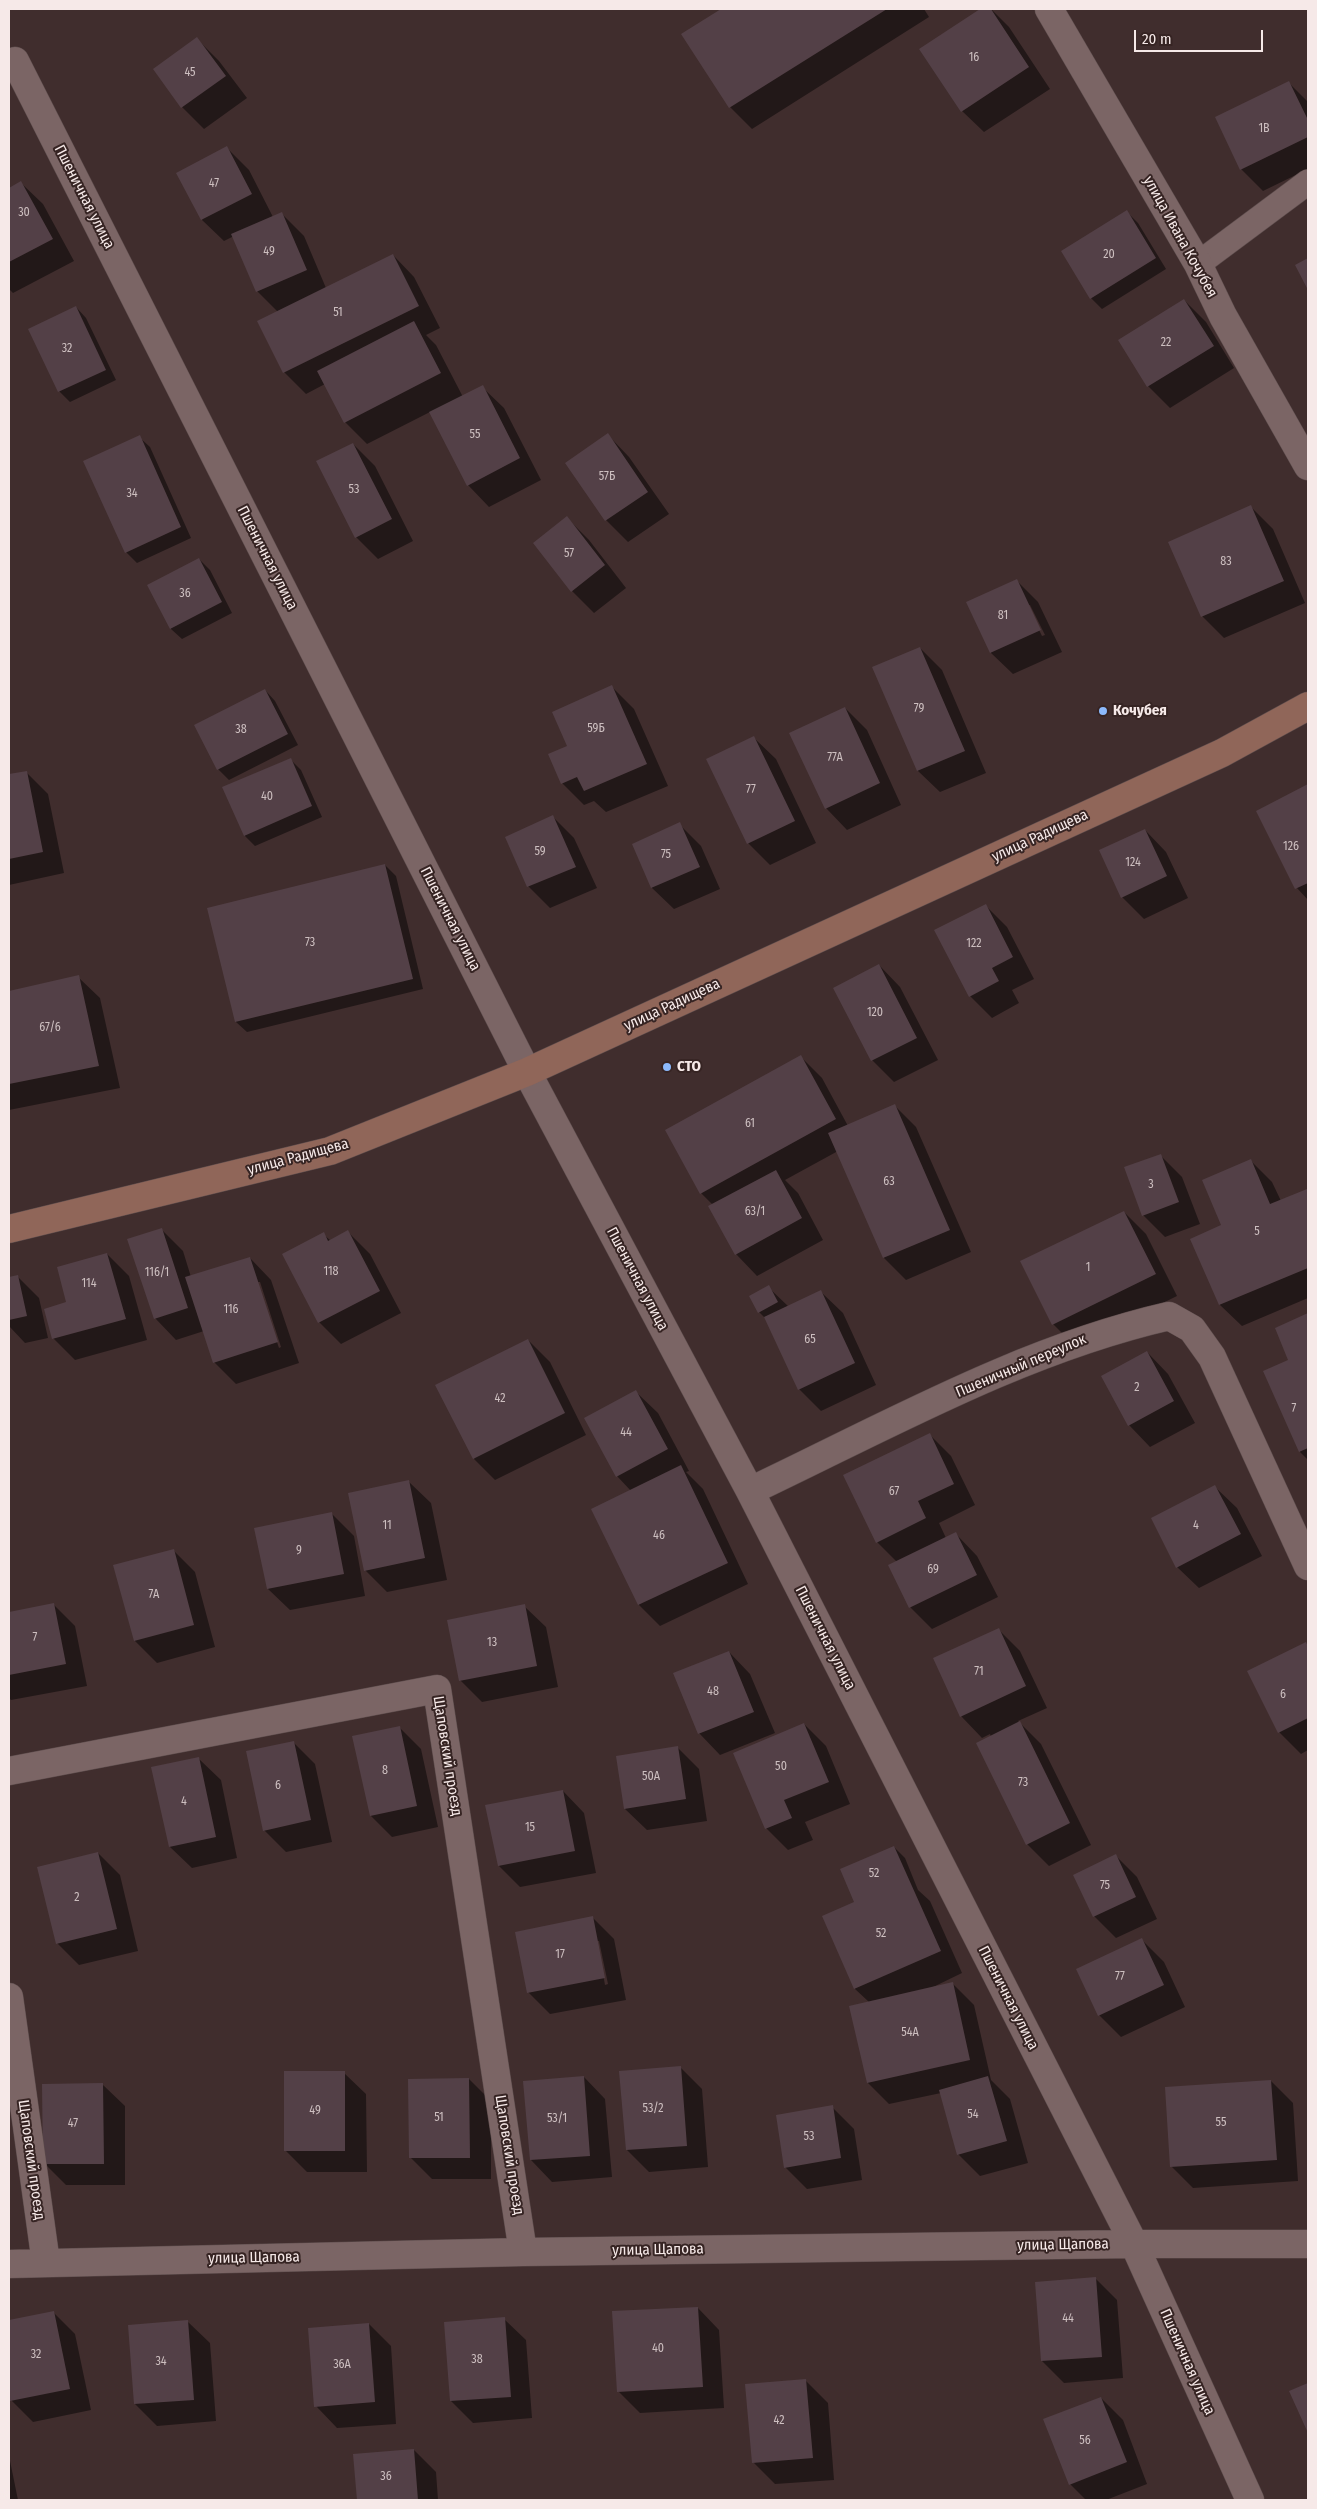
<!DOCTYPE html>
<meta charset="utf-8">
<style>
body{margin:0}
#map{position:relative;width:1317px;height:2509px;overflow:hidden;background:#402d2d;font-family:"Fira Sans Condensed",sans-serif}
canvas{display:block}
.frame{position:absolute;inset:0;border:10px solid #f6e9e8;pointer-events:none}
.scale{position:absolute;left:1134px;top:30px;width:129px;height:22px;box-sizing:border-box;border:2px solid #f6e9e8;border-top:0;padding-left:6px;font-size:15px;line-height:18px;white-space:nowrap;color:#f6e9e8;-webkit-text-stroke:4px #362423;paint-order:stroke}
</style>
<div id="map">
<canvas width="1317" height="2509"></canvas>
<div class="frame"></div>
<div class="scale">20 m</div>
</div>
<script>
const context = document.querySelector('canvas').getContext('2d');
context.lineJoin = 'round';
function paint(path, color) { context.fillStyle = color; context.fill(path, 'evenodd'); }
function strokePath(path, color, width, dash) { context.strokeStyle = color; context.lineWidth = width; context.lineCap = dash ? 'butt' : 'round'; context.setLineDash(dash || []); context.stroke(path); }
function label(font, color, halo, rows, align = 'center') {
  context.font = font + ' "Fira Sans Condensed",sans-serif'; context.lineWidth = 4; context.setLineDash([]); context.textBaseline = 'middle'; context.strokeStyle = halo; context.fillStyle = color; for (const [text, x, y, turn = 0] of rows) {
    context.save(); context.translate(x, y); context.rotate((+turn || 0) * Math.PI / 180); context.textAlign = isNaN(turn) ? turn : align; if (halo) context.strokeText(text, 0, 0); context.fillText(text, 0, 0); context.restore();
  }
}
paint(new Path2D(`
 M723,9H924L929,17L752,129L730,107L683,34Z
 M982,9H991L1009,27L1050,89L984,132L962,111L921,49Z
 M197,39L219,61L247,98L204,129L182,107Z
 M1289,83L1308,102V169L1263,191L1241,169Z
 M227,148L249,170L273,217L282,214L304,236L326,288L393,255L414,277L440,328L426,335L436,345L463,397L482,387L504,408L541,480L489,507L468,485L430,412L367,444L345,422L325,384L306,394L284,372L278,312L257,291L234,236L224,241L202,220Z
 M21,183L43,204L74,261L13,293L9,289V189Z
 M1127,212L1138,223L1166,269L1102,309L1091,298Z
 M1184,300L1206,322L1234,368L1170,408L1148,386Z
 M76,307L86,318L116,380L70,402L59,391Z
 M608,435L629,457L669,514L628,542L606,520L567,463Z
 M139,437L150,447L191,538L137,563L126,552Z
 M353,444L375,466L413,541L378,559L356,537Z
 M1251,507L1273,529L1305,603L1224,638L1202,616Z
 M567,518L589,540L626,588L594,613L572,591Z
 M199,559L210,570L232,613L182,639L171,629L149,586Z
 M1016,580L1038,602L1062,652L1013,674L991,653L968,603ZM1027,605H1030L1045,635L1042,636Z
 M920,648L942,670L986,773L940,792L918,771L874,668Z
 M612,687L634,709L668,786L606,812L594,801L584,805L562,783Z
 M265,690L275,701L298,745L229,780L218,769Z
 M845,708L867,730L901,805L847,830L826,808Z
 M754,738L776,759L816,843L770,865L748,843L708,759Z
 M290,759L301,770L322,817L255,846L245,836L224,787Z
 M26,772L48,794L64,873L9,885V776Z
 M1308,786V900L1297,888L1258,811Z
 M553,817L574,838L597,888L550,908L528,886Z
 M679,824L701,846L720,889L674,909L652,888L633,844Z
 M1145,830L1166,852L1188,898L1144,919L1122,897Z
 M385,865L396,876L423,989L247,1032L236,1022L208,909Z
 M985,905L1007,927L1034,979L1012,990L1019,1003L992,1018L970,996Z
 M879,965L900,987L938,1060L894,1082L872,1060Z
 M78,977L100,998L120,1088L9,1110V992Z
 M800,1056L822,1078L848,1126L894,1105L916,1127L971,1252L906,1280L884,1258L838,1151L785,1180L798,1193L823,1240L757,1276L736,1254L713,1205L701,1193Z
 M1160,1155L1182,1177L1200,1224L1165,1237L1143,1215Z
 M1251,1161L1272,1182L1281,1201L1307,1190L1308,1192V1298L1242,1326L1220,1305L1192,1240L1223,1226Z
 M1124,1212L1146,1234L1177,1296L1075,1346L1053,1324Z
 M161,1229L183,1251L191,1277L250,1258L271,1280L299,1363L236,1384L214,1362L204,1331L176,1340L155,1318ZM257,1282H260L281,1347L279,1348Z
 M348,1232L370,1254L401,1313L341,1344L319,1322L323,1234L331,1241Z
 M107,1254L129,1276L147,1340L75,1360L53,1338Z
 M17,1276L39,1298L48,1338L25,1343L9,1326V1278Z
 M768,1287L789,1307L821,1292L843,1313L876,1385L821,1411L799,1389L767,1320L759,1312Z
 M1308,1315V1460L1300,1452L1290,1360L1276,1328Z
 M528,1340L550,1362L586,1435L495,1480L474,1459Z
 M1147,1352L1168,1374L1195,1423L1150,1447L1129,1425Z
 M636,1392L658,1413L689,1471L686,1472L703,1489L748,1584L660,1626L639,1605L631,1491L617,1476Z
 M930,1435L951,1456L975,1505L939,1523L946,1538L956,1534L977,1556L998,1597L932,1629L910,1607L890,1565L897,1562L877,1542Z
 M409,1482L431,1503L447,1580L387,1592L365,1570Z
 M1215,1487L1237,1508L1262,1556L1199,1588L1177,1567Z
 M332,1514L354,1536L365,1596L290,1610L268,1589Z
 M173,1550L195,1572L215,1647L157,1663L135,1641L115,1566Z
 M53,1604L75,1626L87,1686L11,1700L9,1698V1613Z
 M524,1606L546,1627L558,1687L482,1702L460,1680Z
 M998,1629L1020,1651L1047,1708L1018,1721L1041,1744L1091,1845L1049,1866L1027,1844L990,1734L982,1738L961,1716Z
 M1306,1643L1308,1645V1750L1301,1754L1279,1732Z
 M729,1652L750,1674L775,1733L720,1755L699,1733Z
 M804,1724L826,1746L850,1804L805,1822L813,1840L788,1850L766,1828Z
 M400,1728L421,1749L438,1827L392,1837L371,1816Z
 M293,1742L315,1764L332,1842L286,1852L264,1830Z
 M677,1747L699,1769L707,1821L647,1830L625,1809Z
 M199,1759L221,1780L237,1858L192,1868L170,1847Z
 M563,1791L584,1813L596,1873L520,1887L499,1866Z
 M894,1847L905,1858L918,1890L930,1901L962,1973L929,1989L953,1984L974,2005L991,2080L1010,2099L1028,2163L980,2176L958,2154L941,2093L889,2104L868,2083L869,2002L855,1989L824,1917L856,1902Z
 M98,1853L120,1875L138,1951L79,1965L57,1943Z
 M1116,1856L1137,1877L1157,1919L1116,1938L1094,1916L1075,1875Z
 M593,1918L614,1939L626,2000L550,2014L528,1992ZM597,1941H599L608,1984L605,1985Z
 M1142,1940L1164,1962L1185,2007L1121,2037L1099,2015Z
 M680,2067L702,2089L708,2167L649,2172L627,2150Z
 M344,2073L366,2094L367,2172H307L286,2151Z
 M584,2077L605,2099L612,2177L552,2182L531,2160Z
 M469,2079L491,2101V2179H432L410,2157Z
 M1271,2081L1293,2103L1298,2181L1193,2188L1171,2166Z
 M103,2085L125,2106V2185H66L44,2163Z
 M832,2107L854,2129L862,2180L807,2189L785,2167Z
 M1095,2278L1117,2300L1123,2378L1064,2383L1042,2361Z
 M698,2308L719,2330L724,2408L640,2413L618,2391Z
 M53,2312L75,2334L91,2410L33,2422L11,2400L9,2389V2321Z
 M504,2319L526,2340L532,2418L473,2423L451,2401Z
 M188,2322L210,2343L216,2421L157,2426L135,2404Z
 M369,2324L391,2346L396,2424L337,2428L316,2406Z
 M806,2381L828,2403L834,2480L775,2484L753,2462Z
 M1101,2398L1123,2420L1147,2484L1106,2500H1086L1070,2484Z
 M414,2450L436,2472L438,2500H358L355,2455Z
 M9,2456L18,2500H9Z`), '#0007');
paint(new Path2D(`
 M721,9H887L729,108L681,34Z
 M980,9H991L1029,67L961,112L919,49Z
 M197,37L226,76L181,108L153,69Z
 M1289,81L1308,120V137L1240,170L1215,117Z
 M227,146L252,194L201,220L176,173Z
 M21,181L53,239L9,262V188Z
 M1127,210L1156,258L1090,299L1061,251Z
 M282,212L307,270L256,292L231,234Z
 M393,254L419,306L283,373L257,321Z
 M1308,258V290L1295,265Z
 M1184,299L1214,346L1147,387L1118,340Z
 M76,306L106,370L58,392L28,329Z
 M414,321L441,373L344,423L317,371Z
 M483,385L520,458L467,486L429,412Z
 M608,433L648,492L605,521L565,463Z
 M140,435L181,527L125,553L83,461Z
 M353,443L392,519L355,538L316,461Z
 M1251,505L1284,581L1201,617L1168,542Z
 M567,516L605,565L571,592L533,543Z
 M199,558L222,602L170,629L147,585Z
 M1017,579L1041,630L990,653L966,602Z
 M920,647L965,751L917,771L872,667Z
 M612,685L647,764L584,791L577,777L561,784L548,754L567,746L552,712Z
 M265,689L288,734L217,770L194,725Z
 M845,707L880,783L825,809L789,733Z
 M754,736L795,821L747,844L706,759Z
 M291,758L312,806L244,836L222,787Z
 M27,771L43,852L9,859V774Z
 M1308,784V883L1295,889L1256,811Z
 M553,815L576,867L527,887L505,837Z
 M680,822L700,867L651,888L632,844Z
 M1145,829L1167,876L1121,898L1099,850Z
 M385,864L413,979L235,1022L207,908Z
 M986,904L1013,957L992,968L999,981L969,997L934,930Z
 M879,964L917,1038L871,1061L833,988Z
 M79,975L99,1066L9,1084V991Z
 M801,1055L836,1119L700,1194L665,1130Z
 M895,1104L950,1230L883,1258L828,1133Z
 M1161,1154L1179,1202L1142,1216L1124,1167Z
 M1251,1159L1270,1204L1307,1189L1308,1268L1219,1305L1190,1239L1221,1225L1202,1180Z
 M776,1170L802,1218L735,1255L708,1206Z
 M1124,1211L1156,1274L1052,1325L1020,1261Z
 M162,1228L188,1308L154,1319L127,1239Z
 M348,1230L380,1291L318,1323L282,1254L324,1232L328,1241Z
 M107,1253L126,1319L52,1339L44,1309L66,1302L57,1267Z
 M250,1257L278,1342L213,1363L185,1277Z
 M18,1275L27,1316L9,1320V1277Z
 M769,1285L778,1302L758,1313L749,1296Z
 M821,1290L855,1363L798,1390L764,1317Z
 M1308,1313V1448L1299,1452L1263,1371L1288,1360L1275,1328Z
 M528,1339L565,1413L473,1459L435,1385Z
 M1147,1351L1174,1401L1128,1426L1101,1376Z
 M636,1390L668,1449L616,1477L584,1418Z
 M930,1433L954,1484L918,1501L926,1518L876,1543L843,1475Z
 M681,1465L728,1563L638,1605L591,1509Z
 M409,1480L425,1558L364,1571L348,1493Z
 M1215,1485L1241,1534L1176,1568L1151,1518Z
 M332,1512L344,1574L267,1589L254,1528Z
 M956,1532L977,1575L909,1608L888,1565Z
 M174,1549L194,1625L134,1641L113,1565Z
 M54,1603L66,1664L9,1675V1612Z
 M525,1604L537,1666L459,1681L447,1620Z
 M999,1628L1026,1686L960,1717L933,1658Z
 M1306,1642L1308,1646V1718L1278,1733L1247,1671Z
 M729,1651L754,1712L698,1734L673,1673Z
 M1020,1721L1070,1823L1026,1845L976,1743Z
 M804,1723L829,1782L784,1800L792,1818L765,1829L733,1753Z
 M400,1726L417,1806L370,1816L352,1736Z
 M294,1741L311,1820L263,1831L246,1751Z
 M678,1746L686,1799L624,1809L616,1756Z
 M199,1757L216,1837L169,1847L151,1767Z
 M563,1790L575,1851L498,1866L485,1805Z
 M894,1846L941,1951L854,1989L822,1916L854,1902L840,1869Z
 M98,1852L117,1929L56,1944L37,1867Z
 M1116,1854L1136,1897L1093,1917L1073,1875Z
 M593,1916L605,1978L527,1993L515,1932Z
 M1142,1938L1164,1985L1098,2016L1076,1969Z
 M953,1982L970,2060L867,2083L849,2006Z
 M681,2066L687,2146L626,2150L619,2071Z
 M284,2071H345V2151H284Z
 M584,2076L590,2156L530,2160L523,2081Z
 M988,2076L1007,2141L957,2155L939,2090Z
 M469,2078L470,2158H409L408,2079Z
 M1271,2080L1277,2160L1170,2167L1165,2087Z
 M103,2083L104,2164H43L42,2084Z
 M833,2105L841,2158L784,2168L776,2115Z
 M1096,2277L1102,2357L1041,2361L1035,2282Z
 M698,2307L703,2387L617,2392L612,2311Z
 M54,2311L70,2389L10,2401L9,2320Z
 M505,2317L511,2397L450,2401L444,2322Z
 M188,2320L194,2400L134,2404L128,2325Z
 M369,2323L375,2402L314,2407L308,2328Z
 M806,2379L813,2458L752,2463L745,2384Z
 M1308,2383V2433L1289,2391Z
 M1101,2397L1127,2462L1069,2485L1043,2419Z
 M414,2449L418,2500H357L353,2454Z`), '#534047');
const lane = new Path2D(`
 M1198,264L1308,182`);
const street = new Path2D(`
 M1049,9L1198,264L1223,316L1308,466
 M15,61L527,1072L750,1491L1134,2244L1250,2500
 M750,1491C887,1426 1021,1350 1169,1316L1192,1329L1212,1357L1308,1566
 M9,1771L437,1689L523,2252
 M9,1997L46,2263
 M9,2264L523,2252L1134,2244H1308`);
const secondary = new Path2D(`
 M9,1229L330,1151L527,1072L1222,753L1308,706`);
strokePath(lane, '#5c4c4c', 26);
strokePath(street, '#5c4c4c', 29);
strokePath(secondary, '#5c4c4c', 29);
strokePath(lane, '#7b6565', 25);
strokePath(street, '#7b6565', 28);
strokePath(secondary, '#906659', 28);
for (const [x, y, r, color] of [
 [1103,711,5,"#8cb9fc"],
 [667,1067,5,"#8cb9fc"]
]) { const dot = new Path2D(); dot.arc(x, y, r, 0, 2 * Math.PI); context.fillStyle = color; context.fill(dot); strokePath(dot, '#362423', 2); }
label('12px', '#cdbfc0', null, [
 ["16",974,58],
 ["45",190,73],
 ["1В",1264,129],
 ["47",214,184],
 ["30",24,213],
 ["49",269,252],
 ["20",1109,255],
 ["51",338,313],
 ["22",1166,343],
 ["32",67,349],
 ["55",475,435],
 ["57Б",607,477],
 ["53",354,490],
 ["34",132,494],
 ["57",569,554],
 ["83",1226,562],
 ["36",185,594],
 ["81",1003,616],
 ["79",919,709],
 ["59Б",596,729],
 ["38",241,730],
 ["77А",835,758],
 ["77",751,790],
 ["40",267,797],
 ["126",1291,847],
 ["59",540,852],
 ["75",666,855],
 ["124",1133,863],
 ["73",310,943],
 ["122",974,944],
 ["120",875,1013],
 ["67/6",50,1028],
 ["61",750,1124],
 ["63",889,1182],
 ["3",1151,1185],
 ["63/1",755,1212],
 ["5",1257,1232],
 ["1",1088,1268],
 ["118",331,1272],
 ["116/1",157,1273],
 ["114",89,1284],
 ["116",231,1310],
 ["65",810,1340],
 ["2",1137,1388],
 ["42",500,1399],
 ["7",1294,1409],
 ["44",626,1433],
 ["67",894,1492],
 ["11",387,1526],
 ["4",1196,1526],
 ["46",659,1536],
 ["9",299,1551],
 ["69",933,1570],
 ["7А",154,1595],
 ["7",35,1638],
 ["13",492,1643],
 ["71",979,1672],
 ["48",713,1692],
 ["6",1283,1695],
 ["50",781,1767],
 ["8",385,1771],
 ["50А",651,1777],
 ["73",1023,1783],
 ["6",278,1786],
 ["4",184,1802],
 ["15",530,1828],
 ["52",874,1874],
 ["75",1105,1886],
 ["2",77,1898],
 ["52",881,1934],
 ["17",560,1955],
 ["77",1120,1977],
 ["54А",910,2033],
 ["53/2",653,2109],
 ["49",315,2111],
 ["54",973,2115],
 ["51",439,2118],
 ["53/1",557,2119],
 ["55",1221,2123],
 ["47",73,2124],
 ["53",809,2137],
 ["44",1068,2319],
 ["40",658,2349],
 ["32",36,2355],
 ["38",477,2360],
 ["34",161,2362],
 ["36А",342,2365],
 ["42",779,2421],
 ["56",1085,2441],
 ["36",386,2477]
]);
label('15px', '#f6e9e8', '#362423', [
 ["Пшеничная улица",84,197,63],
 ["улица Ивана Кочубея",1180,237,61],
 ["Пшеничная улица",267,558,63],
 ["улица Радищева",1040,836,-25],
 ["Пшеничная улица",450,919,63],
 ["улица Радищева",672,1005,-25],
 ["улица Радищева",298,1157,-15],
 ["Пшеничная улица",637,1279,62],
 ["Пшеничный переулок",1021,1366,-23],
 ["Пшеничная улица",825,1638,63],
 ["Щаповский проезд",447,1756,81],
 ["Пшеничная улица",1008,1998,63],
 ["Щаповский проезд",509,2155,81],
 ["Щаповский проезд",31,2160,82],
 ["улица Щапова",1063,2245,-1],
 ["улица Щапова",658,2250,-1],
 ["улица Щапова",254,2258,-1],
 ["Пшеничная улица",1187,2362,66]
]);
label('bold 15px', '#f6e9e8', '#362423', [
 ["Кочубея",1113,711],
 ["СТО",677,1067]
], 'left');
</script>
